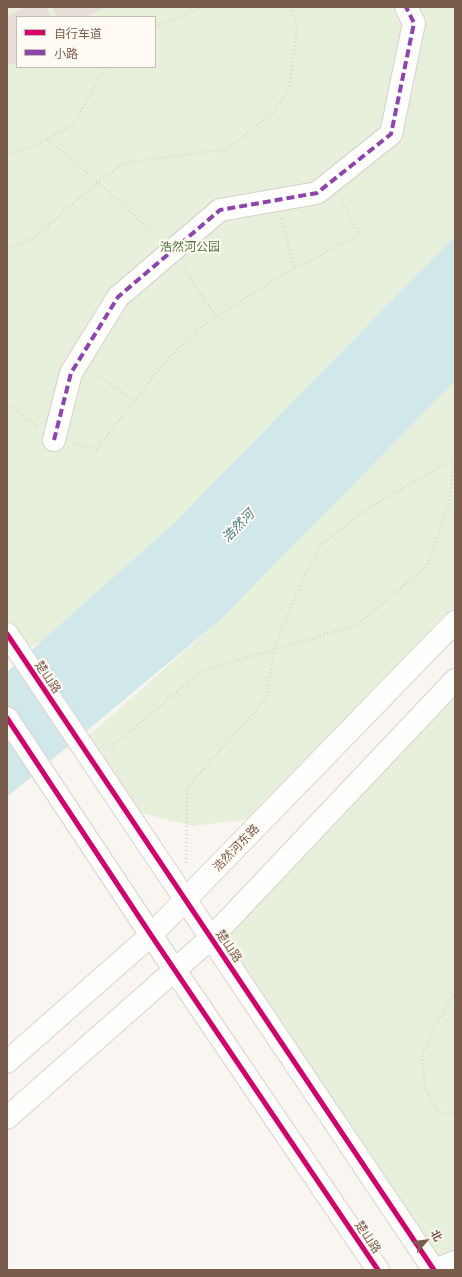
<!DOCTYPE html>
<meta charset="utf-8">
<style>
body{margin:0}
#map{position:relative;width:462px;height:1277px;overflow:hidden;background:#f9f5f0;font-family:Barlow,"Noto Sans SC",sans-serif}
canvas{display:block}
.frame{position:absolute;inset:0;border:8px solid #7a5c4d;pointer-events:none}
.legend{position:absolute;left:16px;top:16px;width:140px;height:52px;box-sizing:border-box;background:#fffaf3;border:1px solid #cabbb1;margin:0;padding:5px 7px;list-style:none;font-size:12px;color:#7a5c4d}
.legend li{display:flex;align-items:center;gap:8px;height:20px}
.legend b{width:20px;border:1px solid #cabbb1}
.north{position:absolute;left:406px;top:1221px;width:40px;height:40px;-webkit-text-stroke:3px #fffaf3;paint-order:stroke;rotate:62deg;font-size:11px;font-weight:700;line-height:16px;text-align:center;color:#7a5c4d}
.north::after{content:'';display:block;margin:auto;width:14px;height:18px;background:#7a5c4d;clip-path:polygon(50% 0,100% 100%,50% 72%,0 100%)}
</style>
<div id="map">
<canvas width="462" height="1277"></canvas>
<div class="frame"></div>
<ul class="legend">
<li><b style="height:5px;background:#d6006c"></b>自行车道</li>
<li><b style="height:5px;background:#8e44ad"></b>小路</li>
</ul>
<div class="north">北</div>
</div>
<script>
const context = document.querySelector('canvas').getContext('2d');
context.lineJoin = 'round';
function paint(path, color) { context.fillStyle = color; context.fill(path, 'evenodd'); }
function strokePath(path, color, width, dash) { context.strokeStyle = color; context.lineWidth = width; context.lineCap = dash ? 'butt' : 'round'; context.setLineDash(dash || []); context.stroke(path); }
function label(font, color, halo, rows, align = 'center') {
  context.font = font + ' Barlow,"Noto Sans SC",sans-serif'; context.lineWidth = 4; context.setLineDash([]); context.textBaseline = 'middle'; context.strokeStyle = halo; context.fillStyle = color; for (const [text, x, y, turn = 0] of rows) {
    context.save(); context.translate(x, y); context.rotate((+turn || 0) * Math.PI / 180); context.textAlign = isNaN(turn) ? turn : align; if (halo) context.strokeText(text, 0, 0); context.fillText(text, 0, 0); context.restore();
  }
}
paint(new Path2D(`
 M7,7H455V236L173,524L41,642L18,651L7,634ZM17,17H155V67H17Z
 M455,381V622L266,817L193,826L125,809L80,743L220,620Z
 M455,680V1262L435,1270L211,938Z`), '#e7f0db');
paint(new Path2D(`
 M455,236V381L220,620L7,797V672L173,524Z`), '#d0e8ea');
paint(new Path2D(`
 M25,7H46L51,17H17V62L7,66V16Z
 M52,7H106L86,17H57Z`), '#e6ded7');
const street = new Path2D(`
 M54,440L71,373L118,297L220,210L317,193L391,134L414,23L406,7
 M435,1270L455,1262`);
const secondary = new Path2D(`
 M7,634L434,1270
 M7,718L151,935L378,1270
 M7,1062L151,935L455,622
 M7,1118L211,938L455,680`);
strokePath(street, '#d7d1cb', 24);
strokePath(secondary, '#d9d2cb', 24);
strokePath(new Path2D(`
 M155,27L201,7
 M47,139L98,182L157,237
 M7,155L34,146L73,125L106,67
 M281,219L295,269
 M7,249L35,237L98,182L124,163L227,149L272,114L289,89L297,28L291,7
 M184,268L216,317
 M94,373L134,401
 M7,404L37,426
 M73,444L97,449L168,358L202,326L275,279L360,234L341,200
 M109,749L202,671L357,625L427,566L449,504L455,454
 M186,863L187,788L266,698L274,650L296,594L320,545L369,508L455,458
 M455,992L434,1028L422,1054L425,1088L437,1112L455,1113`), '#dcd5d0', 2.5, [1, 3]);
strokePath(street, '#fefefd', 22);
strokePath(secondary, '#fefefd', 22);
strokePath(new Path2D(`
 M54,440L71,373L118,297L220,210L317,193L391,134L414,23L406,7`), '#8e44ad', 4, [8, 4]);
strokePath(new Path2D(`
 M7,634L434,1270
 M7,718L151,935L378,1270`), '#d6006c', 5);
label('12px', '#537a41', '#fffaf3', [
 ["浩然河公园",190,247]
]);
label('12px', '#7a5c4d', '#fffaf3', [
 ["楚山路",48,677,56],
 ["浩然河东路",236,848,-46],
 ["楚山路",229,946,56],
 ["楚山路",368,1237,56]
]);
label('italic 13px', '#437c86', '#fffaf3', [
 ["浩然河",238,526,-46]
]);
</script>
